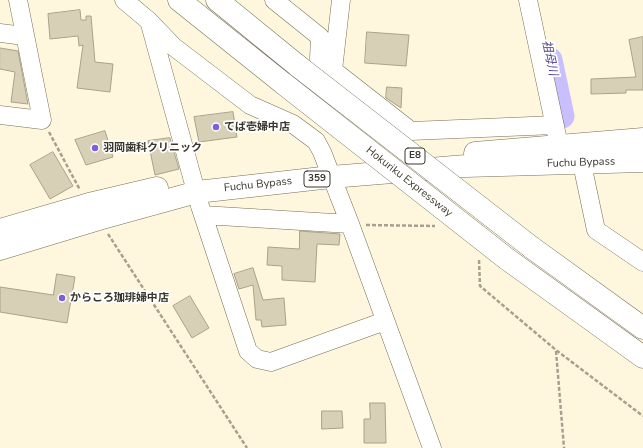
<!DOCTYPE html>
<meta charset="utf-8">
<style>
body{margin:0}
canvas{display:block;background:#fef7dd}
</style>
<canvas width="643" height="448"></canvas>
<script>
const context = document.querySelector('canvas').getContext('2d');
context.lineJoin = 'round';
function strokePath(path, color, width, dash) { context.strokeStyle = color; context.lineWidth = width; context.lineCap = dash ? 'butt' : 'round'; context.setLineDash(dash || []); context.stroke(path); }
function paint(path, color) { context.fillStyle = color; context.fill(path, 'evenodd'); }
function label(font, color, halo, rows, align = 'center') {
  context.font = font + ' "Nunito Sans","Noto Sans JP",sans-serif'; context.lineWidth = 3.5; context.setLineDash([]); context.textBaseline = 'middle'; context.strokeStyle = halo; context.fillStyle = color; for (const [text, x, y, turn = 0] of rows) {
    context.save(); context.translate(x, y); context.rotate((+turn || 0) * Math.PI / 180); context.textAlign = isNaN(turn) ? turn : align; if (halo) context.strokeText(text, 0, 0); context.fillText(text, 0, 0); context.restore();
  }
}
strokePath(new Path2D(`
 M550,60L562,116`), '#c9befe', 25);
const building = new Path2D(`
 M80,10L81,20H86V16H91L95,62L113,64L110,92L77,88L83,45L79,46L78,36L50,39L48,14Z
 M367,32L409,35L406,66L365,63Z
 M643,37V90H626V93L591,94V79L636,77L629,40Z
 M0,48L18,51L28,104L11,102L15,72L0,69Z
 M387,87L402,88L401,108L386,98Z
 M233,112L237,137L199,142L194,117Z
 M105,131L113,157L86,165L75,140Z
 M170,138L179,169L155,175L148,141Z
 M53,152L73,186L50,199L30,165Z
 M300,231L340,234L339,245L317,244L315,282L282,280V266L267,265L268,247L299,249Z
 M253,268L263,300L284,298L286,325L262,327L261,320H256L253,285L239,289L234,274Z
 M57,274L75,277L67,323L0,312V287L53,295Z
 M190,296L209,328L192,338L173,306Z
 M370,403H385L386,443H364V419H370Z
 M322,411H342L343,428L322,429Z`);
paint(building, '#d7d0b6');
strokePath(building, '#a9a289', 1);
const minor = new Path2D(`
 M124,0L149,21L174,47L250,105L293,124L316,141L322,152L350,224L432,448
 M274,0L320,37L319,59L333,70
 M341,0L333,70L411,131L555,125
 M528,0L557,136
 M150,24L200,206L248,351L257,359L271,362L385,321
 M0,33L24,36
 M0,115L42,120L18,0
 M582,164L596,230L643,262
 M203,215L350,224`);
const highway = new Path2D(`
 M179,0L284,84
 M217,0L298,66
 M475,153L643,139
 M0,230L89,204L157,188
 M531,247L643,328
 M0,249L99,219L197,192L331,177L466,166L643,161
 M507,259L643,357`);
strokePath(minor, '#756f58', 19);
strokePath(highway, '#756f58', 23);
strokePath(new Path2D(`
 M49,132L80,190
 M366,225L435,226
 M108,234L247,448
 M479,260L480,286L556,350L643,416
 M556,351L564,448`), '#a6a18e', 2.5, [4, 2]);
strokePath(minor, '#fff', 18);
strokePath(highway, '#fff', 22);
const highwayBridge = new Path2D(`
 M298,66L531,247
 M284,84L507,259`);
strokePath(highwayBridge, '#756f58', 23, []);
strokePath(highwayBridge, '#fff', 22);
for (const [x, y, r, color] of [
 [216,127,4,"#7f5ed9"],
 [95,148,4,"#7f5ed9"],
 [62,298,4,"#7f5ed9"]
]) { const dot = new Path2D(); dot.arc(x, y, r, 0, 2 * Math.PI); context.fillStyle = color; context.fill(dot); strokePath(dot, '#fff', 1.5); }
for (const [x, y, w] of [
 [415,156,20],
 [317,179,26]
]) { const box = new Path2D(); box.roundRect(x - w / 2, y - 8, w, 16, 3); context.fillStyle = '#fff'; context.fill(box); strokePath(box, '#39362c', 1); }
label('bold 10px', '#39362c', null, [
 ["E8",415,156],
 ["359",317,179]
]);
label('bold 11px', '#39362c', '#fff', [
 ["てば壱婦中店",224,127],
 ["羽岡歯科クリニック",103,148],
 ["からころ珈琲婦中店",70,298]
], 'left');
label('11px', '#39362c', '#fff', [
 ["Fuchu Bypass",581,163,-2],
 ["Hokuriku Expressway",409,182,38],
 ["Fuchu Bypass",258,185,-6]
]);
label('italic 12px', '#533f8b', '#fff', [
 ["祖母川",549,58,78]
]);
</script>
